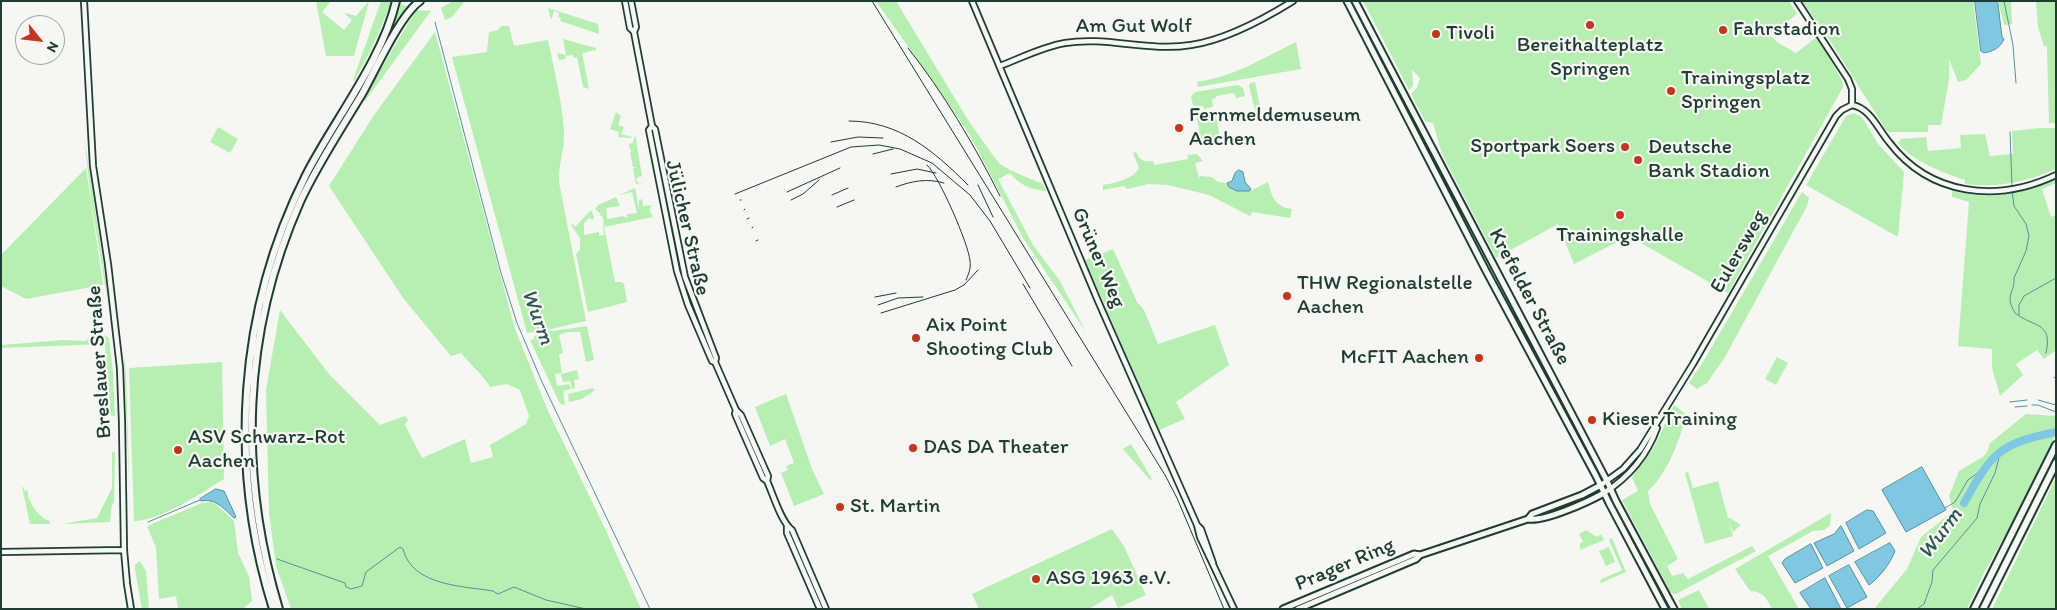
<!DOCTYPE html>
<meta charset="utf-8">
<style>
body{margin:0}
#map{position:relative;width:2057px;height:610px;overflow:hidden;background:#f6f6f2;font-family:Itim,sans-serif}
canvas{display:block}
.frame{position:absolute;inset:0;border:2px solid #1f3d34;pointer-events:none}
.north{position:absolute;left:15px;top:15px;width:50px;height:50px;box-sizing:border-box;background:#f6f6f2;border:1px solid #a0aca6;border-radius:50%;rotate:119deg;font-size:14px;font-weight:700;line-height:20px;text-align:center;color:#1f3d34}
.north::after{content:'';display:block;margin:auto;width:18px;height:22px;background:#c8321e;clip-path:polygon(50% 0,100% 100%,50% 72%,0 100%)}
</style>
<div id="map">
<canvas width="2057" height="610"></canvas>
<div class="frame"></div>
<div class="north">N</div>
</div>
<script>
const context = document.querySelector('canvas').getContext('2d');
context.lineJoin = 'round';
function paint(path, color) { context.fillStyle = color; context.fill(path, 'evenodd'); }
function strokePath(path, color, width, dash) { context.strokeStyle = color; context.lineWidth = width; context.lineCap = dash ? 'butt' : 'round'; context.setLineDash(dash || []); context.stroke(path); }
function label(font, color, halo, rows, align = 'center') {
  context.font = font + ' Itim,sans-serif'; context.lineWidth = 4.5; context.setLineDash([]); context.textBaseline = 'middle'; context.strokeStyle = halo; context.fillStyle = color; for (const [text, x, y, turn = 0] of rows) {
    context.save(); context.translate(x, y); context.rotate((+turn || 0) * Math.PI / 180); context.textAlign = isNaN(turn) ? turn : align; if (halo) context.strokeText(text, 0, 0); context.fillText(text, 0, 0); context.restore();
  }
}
paint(new Path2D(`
 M316,1H331L322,12L344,30L352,20L345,14L346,13L356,16L369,1L354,56H326Z
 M381,1L392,2L370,52L354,81L353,80Z
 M453,1H465L452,17L445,20L441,8Z
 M876,1H896L968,120L992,154L1000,164L1014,172L1043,184L1047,191C1032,190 1019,185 1010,173L998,179L1033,245L1060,281L1086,332L1023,238L970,135Z
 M1363,1H1789L1797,14L1770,35L1777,42L1796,53L1818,36L1842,81L1843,87L1728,293L1629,236L1574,264L1558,224L1496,258L1442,154L1433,123L1425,121L1411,94L1417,88L1420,78L1412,70L1413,86L1409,90Z
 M1802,1H1973L1981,64L1966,80L1958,82L1949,59V79L1941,125H1928V132H1890L1886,130L1829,39Z
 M1998,1H2012L2011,4L2012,24L2004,25Z
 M2036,1H2056V123H2049L2047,47L2044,46L2038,27Z
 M399,3L408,7L372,69Z
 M548,8L598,24L599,34L560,21L561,18L558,17L559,13L554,11L551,20Z
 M416,10L431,11L365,101L361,102Z
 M501,26H509L514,46L548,40C554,70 562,101 564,132C565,147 558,165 559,182L586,321L547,330L553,331L587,326L594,360L586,362L580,332H568L559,335L563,353L559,355L562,373L555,374L557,386L569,384L571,389L563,391L565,404L562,405L559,402L530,340L534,339V336L542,334L546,330L527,333L452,57L487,52L489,32L498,30Z
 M435,32L515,329L548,411L601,520L641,609H291L276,566L269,513L266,390L280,310L329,374L380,425L405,416L408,420L405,425L422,458L465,439L471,463L493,457L490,445L526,424L529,416L520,390L507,384L490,387C483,375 470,364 461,353L451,356L403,298L329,186L374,115Z
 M563,39L596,48V50L582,53L589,89L583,87L577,57L574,58L573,55L565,56L566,59L559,60L557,53L566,55Z
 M1296,42L1301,69L1198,87L1197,82C1233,77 1264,58 1296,42Z
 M1255,82L1261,112L1259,113L1260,118H1257L1249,86L1250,83Z
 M1238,85L1243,88L1245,96L1236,98L1234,93L1216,96V98L1212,99L1213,107L1204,109L1203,106H1193L1191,96L1195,92Z
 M1215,111L1220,138L1202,142L1196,115Z
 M616,112L621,116L618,125L624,127L621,134L632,137L631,138L618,137L619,132L610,129Z
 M1854,113L1862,117L1878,144L1904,172L1898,237L1806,185L1846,116Z
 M218,127L238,139L230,153L210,142Z
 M2040,128H2056V169C2025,182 1998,188 1965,184V180C1944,173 1912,161 1898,143L1901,139L1926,137L1928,151L1961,148L1960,135L1985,134L1990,156L2013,154L2012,131Z
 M635,134L642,176L638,177L636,180L639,183L646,182L636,184L633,169L636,167H633L630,152L633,150H630L629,144L633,143Z
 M84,136L106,282L107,298L91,200Z
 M1136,152C1140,161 1144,162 1153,161L1154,165L1188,159L1187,155L1197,154L1203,161L1195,163L1199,178L1200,176L1212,177L1218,182L1238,185L1252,190L1268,182C1272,197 1275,207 1292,209L1290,218L1252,212L1250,216L1209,195L1168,185L1148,184L1127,189L1124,186L1103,190V185C1115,183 1133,179 1139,168L1133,153Z
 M1431,152L1602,474H1600L1575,427L1568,419L1558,401L1429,153Z
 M86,168L103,285L26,299L1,286V255Z
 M2056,178V183L2042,189L2051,217L2056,215V350L2044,359L2037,350L2016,364L2023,375L2000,396L1992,368V349L1958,346L1969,202L1952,197V191C1993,200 2018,195 2056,178Z
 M635,188L639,209V200L642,199L643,206L651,205V209H649L653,217L604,227L615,282H622L624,284L627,302L588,312L576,254L580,250V238L571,225L573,224L575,227L591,210L594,217L593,220L589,218L584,223V235L599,232V236L604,235L603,226L605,225L602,224L604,222L602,216H599L601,214L595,209L598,205L616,197L620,206L606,208L607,219L623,216L627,218V214L637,213L632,192L619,195Z
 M1802,192L1809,198L1807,206L1725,357L1707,383L1697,389L1689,383L1703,362Z
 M1113,249L1137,302L1144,310L1158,344L1215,325L1229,365L1176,402L1185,419L1159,430L1085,260Z
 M113,260L126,372L130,508L124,355Z
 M105,335L109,338L113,374L115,417L110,414L105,344L1,348V345L63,340L85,341L94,336Z
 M1777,357L1788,363L1776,385L1765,379Z
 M222,362L224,479C201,493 160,521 134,521L129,368Z
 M577,370L579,379L574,380L575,388L572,389L570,381L563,382L561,374Z
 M593,388L595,390L582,399L569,402L568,394Z
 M786,394L812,469L824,494L794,506L781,473L788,470L786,466L794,463L793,460L785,439L770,446L755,407Z
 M1674,405L1687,415C1683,424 1682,432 1678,441C1672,458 1661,480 1648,491L1650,504L1678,559L1667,566L1672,576L1683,573L1688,579L1752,546L1756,551L1676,594L1671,593L1622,500L1638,491L1632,477L1653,449Z
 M2026,414L2056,416V432L2053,440L2017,514L1984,573L1967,609H1874L1907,569L1921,537L1953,511L1949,496L1959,471L1984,456L1988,450L1990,443Z
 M1131,444L1152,479L1150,480L1123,449Z
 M109,451L115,452L114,503L112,504L110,522L62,524L97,518L112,488V452Z
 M1688,472L1693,488L1718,481L1728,518H1730L1741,525L1733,532L1728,519L1733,536L1705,544L1685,473Z
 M2056,477V609H1992L2000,593Z
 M22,487H23L25,491L28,490C26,500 39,518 50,521V524H30Z
 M211,502L217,505L234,521L238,553L249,576L252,601L243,609H178L176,596L159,599L156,548L147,526L202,503Z
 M1831,513L1830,526L1824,530L1813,531L1768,556L1799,609H1772C1766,597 1763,592 1750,591L1735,569Z
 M1112,529L1124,546L1146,595L1118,608L1112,595L1089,609H979L972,594Z
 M1586,530L1597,537L1601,534L1604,540L1580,550V543L1583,542L1579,534Z
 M1612,538L1626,572L1601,583L1600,581L1602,579L1622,570L1609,540Z
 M1609,547L1615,562L1606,566L1599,551Z
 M140,561L146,571L149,609H142L135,570V565Z
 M1699,590L1709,609H1682L1678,600Z`), '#b7efb2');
const water = new Path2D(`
 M1975,1H1996L1998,4L2002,37L2004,39C2000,48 1994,51 1984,53L1981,51Z
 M1239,170L1243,172L1245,182L1251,189L1249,191H1237L1229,187L1227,183L1232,181L1235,173Z
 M1922,467L1946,510L1906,532L1882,490Z
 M216,489L224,491L236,517L234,518C224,509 216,498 201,501L200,499Z
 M1867,510L1873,511L1886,533L1859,549L1846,523Z
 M1841,526L1854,551L1827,566L1814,543L1834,534Z
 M1890,543L1895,551C1890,564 1880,577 1869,585L1855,562Z
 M1811,544L1823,568L1795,583L1782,563L1785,559Z
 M1849,565L1867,597L1847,608L1829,576Z
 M1825,578L1841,609H1811L1800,593Z`);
paint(water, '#80c8e1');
strokePath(water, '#59909c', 1);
strokePath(new Path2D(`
 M2004,1L2013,45L2016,83
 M435,22L501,273L517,323L542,382L650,609
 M2010,132L2012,186
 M2012,190L2014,206L2026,224L2029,236L2026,251L2014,278C2015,293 2004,295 2015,313C2034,328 2053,321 2046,353
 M2019,315V305L2024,296L2056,278
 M2054,377L2056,379
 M2038,400L2056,405
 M2010,402L2027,400
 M2032,405H2038L2056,412
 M2015,407L2027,406
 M1945,508L1955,502L1968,480L1982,470
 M148,522L200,500
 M277,559L345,583L346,587L351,589L362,586L366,572L400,547L403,549C412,586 463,586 493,591L498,594L514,587L546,600L586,609
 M1917,609L1924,604L1932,582L1933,570L1977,518L1980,504L1995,473L2001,450`), '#59909c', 1);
strokePath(new Path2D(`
 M1964,503C1992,453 1998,444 2056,432`), '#80c8e1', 8);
const secondary = new Path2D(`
 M84,1L93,166L108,264L120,368L122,422L124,550L127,584L131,609
 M625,1L630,28L634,32
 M631,1L636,27L634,32L652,126L655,129L685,277L716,358L715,362L736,410L741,415L768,476L767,481C773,494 781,522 792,530L826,609
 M972,1L1098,301L1197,525L1200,537L1234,609
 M1797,1L1848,79L1852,89V105
 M1000,66C1021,58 1042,47 1065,43C1106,36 1149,52 1191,45C1225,40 1264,19 1293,1
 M1852,105C1870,108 1878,129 1889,142C1930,196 1997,203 2056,175
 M652,126L649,130L677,271L688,305L712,361L715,362
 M736,410L735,414L763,478L767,481
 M1601,485L1623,469L1640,450L1693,364L1836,116L1842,110L1852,105
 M1604,493C1629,477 1647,456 1657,428
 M1197,525L1201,529L1213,563
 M787,526V533L820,609
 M1,552L124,550`);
const primary = new Path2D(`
 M1347,1L1485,269L1596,476L1609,503L1665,609
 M1355,1L1607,481L1616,501L1674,609
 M1528,519L1532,514L1582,495L1601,485
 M1283,609L1414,554L1420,555L1528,519C1544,522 1588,502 1604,493
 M1298,609L1416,559L1420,555`);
const highway = new Path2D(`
 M273,609C228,466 238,310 306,175C333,122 383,59 396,1
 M279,609C238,473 242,333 300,202C317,165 341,129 362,94C375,71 400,15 420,1
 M1974,609L2056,445
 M1983,609L2056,463`);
strokePath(secondary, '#1f3d34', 8);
strokePath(primary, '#1f3d34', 9);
strokePath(highway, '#1f3d34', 10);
strokePath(secondary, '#f6f6f2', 4.5);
strokePath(primary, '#f6f6f2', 5);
strokePath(highway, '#f6f6f2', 6);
strokePath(new Path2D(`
 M872,1L1165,475L1177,498L1224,609
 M908,48C943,92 975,146 1000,196
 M849,121C899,121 934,151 968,185
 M831,142L858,137L883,138
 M873,154L893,149
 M927,165C939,176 969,245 970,261C971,268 969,273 966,280
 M891,174L917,169L936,173
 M978,185L993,217
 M896,187C912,181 927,178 944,183
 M787,192L840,168
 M735,194L851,147L879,145L900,149L932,163L970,195L990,221L1030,288
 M832,195L848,188
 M740,200H741
 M791,200L803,194L819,180
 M837,207L854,200
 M744,210L745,209
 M747,219L749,218
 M752,228L753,227
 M756,241L758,240
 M1023,284L1072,366
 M875,297L896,293
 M878,305L898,298L923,297
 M881,313L955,290L964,285L978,270`), '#1f3d34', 1);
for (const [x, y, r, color] of [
 [1590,25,5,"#c8321e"],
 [1723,30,5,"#c8321e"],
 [1436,34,5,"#c8321e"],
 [1671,91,5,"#c8321e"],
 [1179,128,5,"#c8321e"],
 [1625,147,5,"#c8321e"],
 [1638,160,5,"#c8321e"],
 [1620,215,5,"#c8321e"],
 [1287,296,5,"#c8321e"],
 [916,338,5,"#c8321e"],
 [1479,358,5,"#c8321e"],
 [1592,420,5,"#c8321e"],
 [913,448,5,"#c8321e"],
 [178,450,5,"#c8321e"],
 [840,507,5,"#c8321e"],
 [1036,579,5,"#c8321e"]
]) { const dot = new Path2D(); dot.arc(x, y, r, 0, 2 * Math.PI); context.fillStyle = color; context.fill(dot); strokePath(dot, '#f6f6f2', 2); }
label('21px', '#1f3d34', '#f6f6f2', [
 ["Am Gut Wolf",1134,27],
 ["Jülicher Straße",687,228,77],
 ["Eulersweg",1739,252,-60],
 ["Grüner Weg",1098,258,67],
 ["Krefelder Straße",1529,297,62],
 ["Breslauer Straße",100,362,-94],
 ["Prager Ring",1345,565,-23]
]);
label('21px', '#1f3d34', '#f6f6f2', [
 ["Fahrstadion",1733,30],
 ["Tivoli",1446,34],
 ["Bereithalteplatz",1590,46,"center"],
 ["Springen",1590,70,"center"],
 ["Trainingsplatz",1681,79],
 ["Springen",1681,103],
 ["Fernmeldemuseum",1189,116],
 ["Aachen",1189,140],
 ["Sportpark Soers",1615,147,"right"],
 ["Deutsche",1648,148],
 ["Bank Stadion",1648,172],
 ["Trainingshalle",1620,236,"center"],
 ["THW Regionalstelle",1297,284],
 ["Aachen",1297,308],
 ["Aix Point",926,326],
 ["Shooting Club",926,350],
 ["McFIT Aachen",1469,358,"right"],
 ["Kieser Training",1602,420],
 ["ASV Schwarz-Rot",188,438],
 ["Aachen",188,462],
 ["DAS DA Theater",923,448],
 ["St. Martin",850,507],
 ["ASG 1963 e.V.",1046,579]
], 'left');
label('italic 22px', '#325957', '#f6f6f2', [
 ["Wurm",537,317,70],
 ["Wurm",1941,534,-53]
]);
</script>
